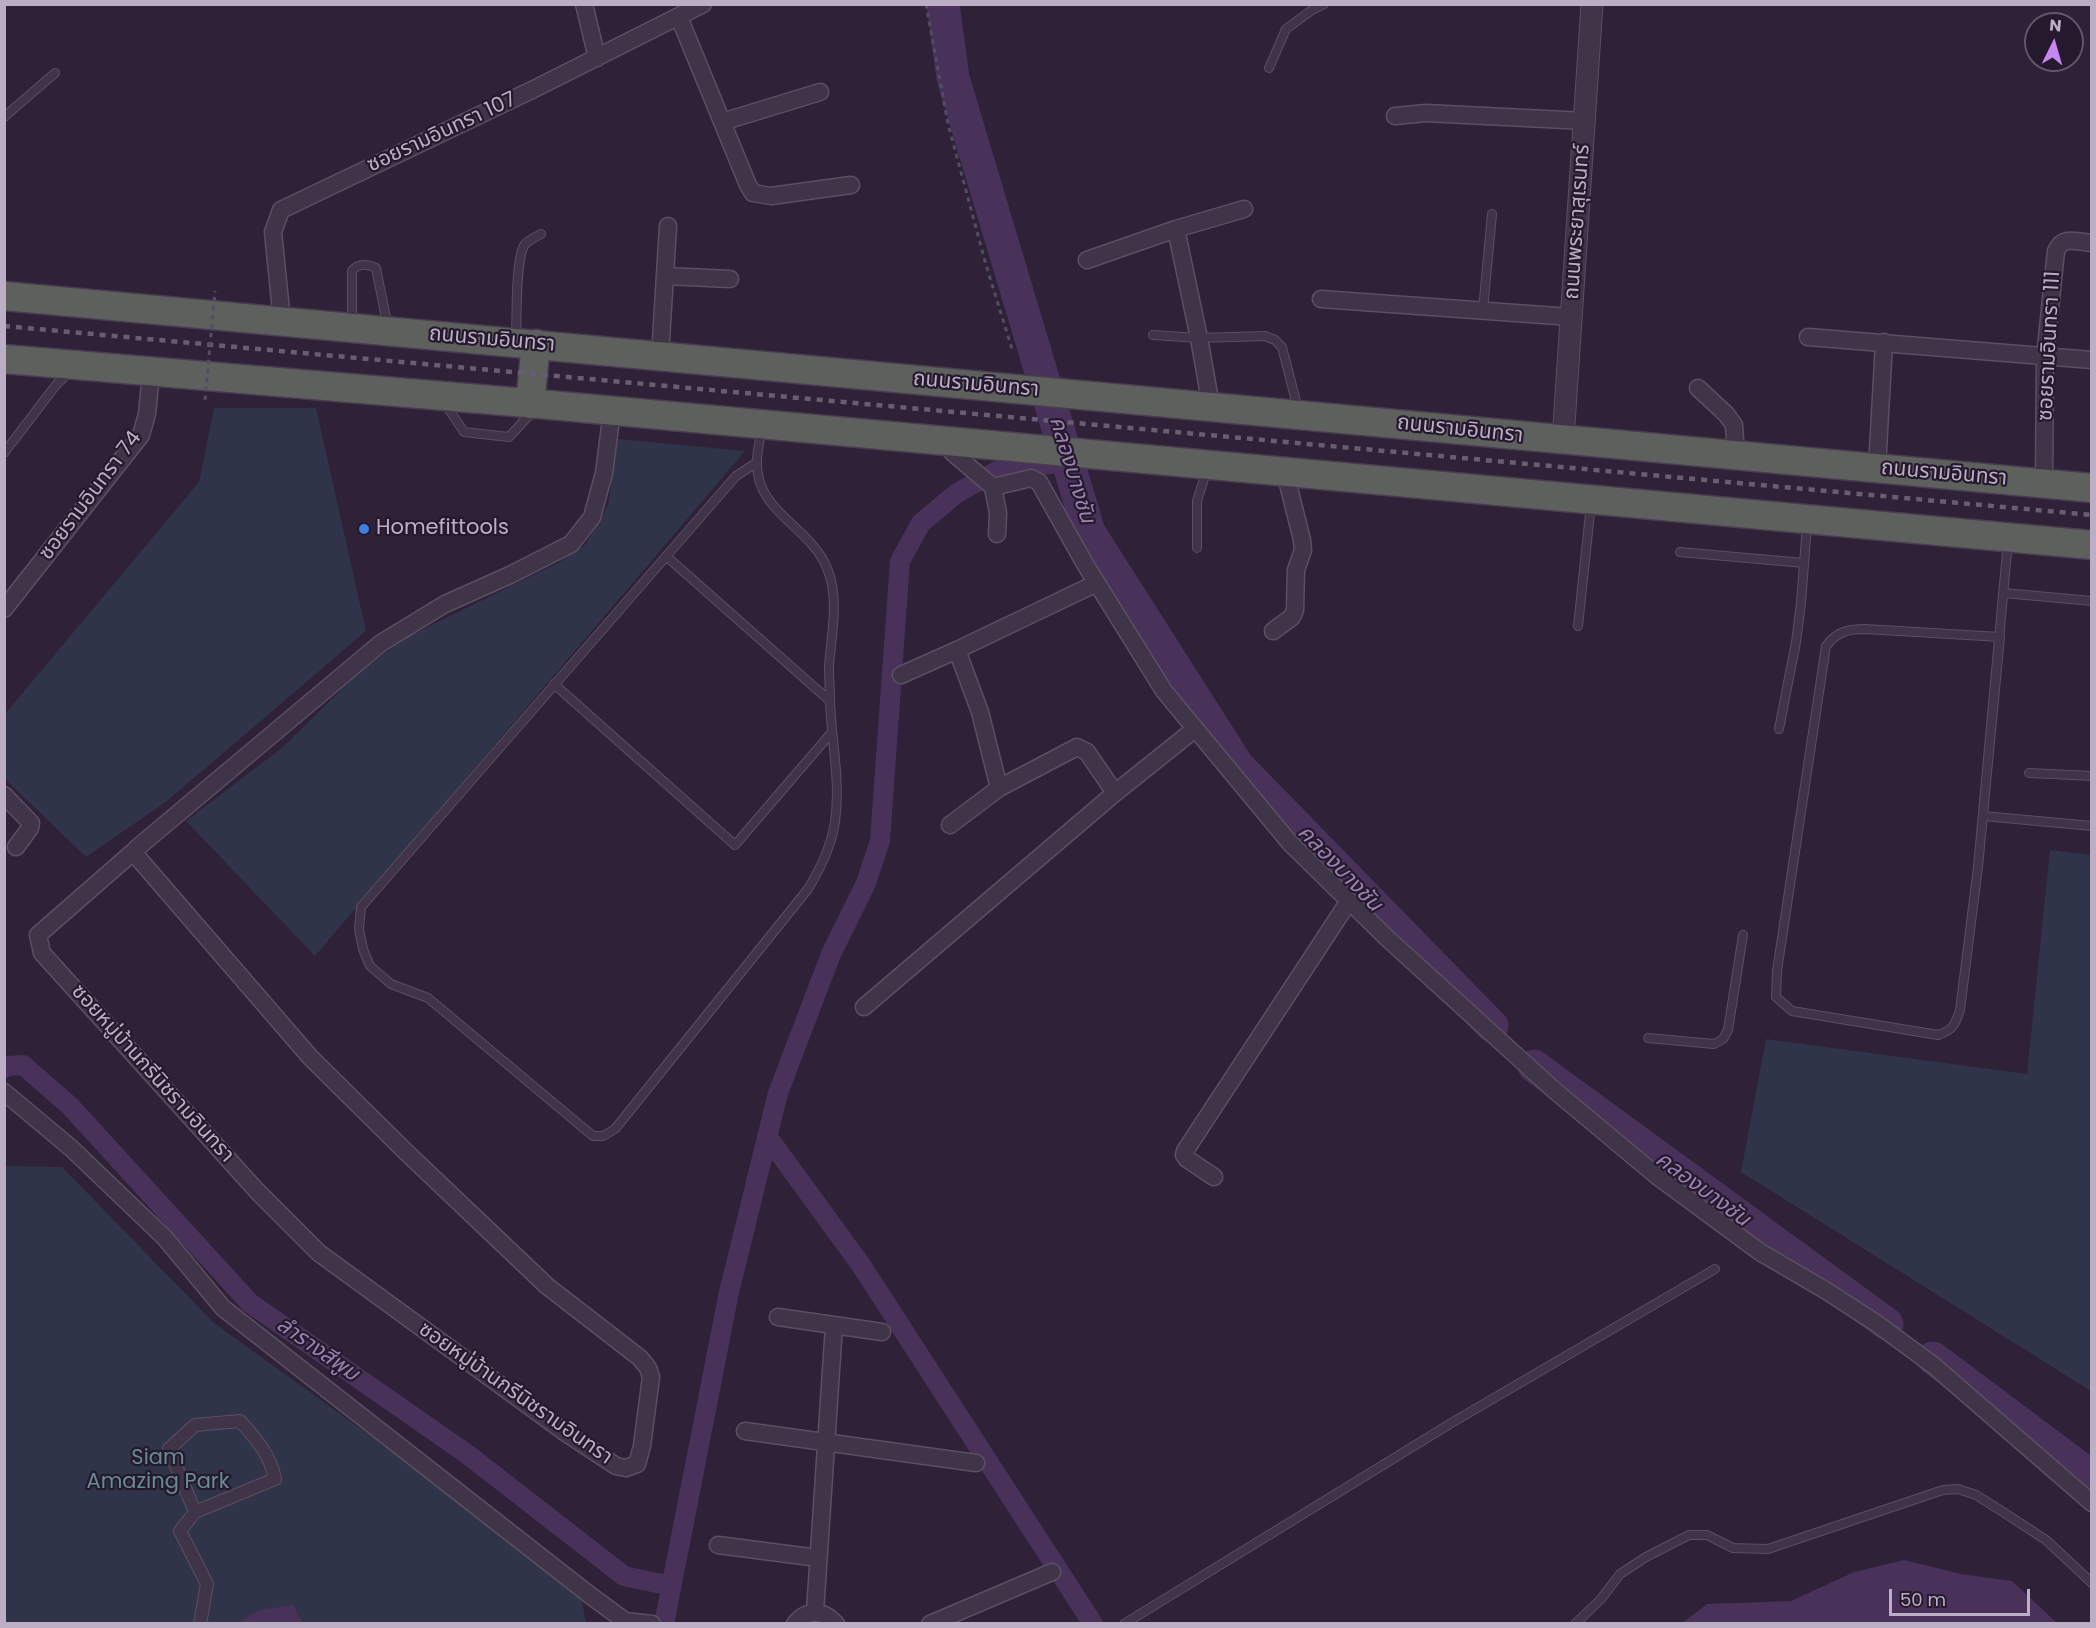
<!DOCTYPE html>
<meta charset="utf-8">
<style>
body{margin:0}
#map{position:relative;width:2096px;height:1628px;overflow:hidden;background:#2e2138;font-family:Poppins,sans-serif}
canvas{display:block}
.frame{position:absolute;inset:0;border:6px solid #bcafc5;pointer-events:none}
.north{position:absolute;left:2024px;top:12px;width:60px;height:60px;box-sizing:border-box;background:#251a2d;border:2px solid #61566a;border-radius:50%;rotate:5deg;font-size:16px;font-weight:700;line-height:24px;text-align:center;color:#bcafc5}
.north::after{content:'';display:block;margin:auto;width:21px;height:27px;background:#c785f4;clip-path:polygon(50% 0,100% 100%,50% 72%,0 100%)}
.scale{position:absolute;left:1889px;top:1589px;width:141px;height:27px;box-sizing:border-box;border:3px solid #bcafc5;border-top:0;padding-left:8px;font-size:18px;line-height:21px;white-space:nowrap;color:#bcafc5;-webkit-text-stroke:4px #251a2d;paint-order:stroke}
</style>
<div id="map">
<canvas width="2096" height="1628"></canvas>
<div class="frame"></div>
<div class="north">N</div>
<div class="scale">50 m</div>
</div>
<script>
const context = document.querySelector('canvas').getContext('2d');
context.lineJoin = 'round';
function paint(path, color) { context.fillStyle = color; context.fill(path, 'evenodd'); }
function strokePath(path, color, width, dash) { context.strokeStyle = color; context.lineWidth = width; context.lineCap = dash ? 'butt' : 'round'; context.setLineDash(dash || []); context.stroke(path); }
function label(font, color, halo, rows, align = 'center') {
  context.font = font + ' Poppins,"Noto Sans Thai",sans-serif'; context.lineWidth = 4.5; context.setLineDash([]); context.textBaseline = 'middle'; context.strokeStyle = halo; context.fillStyle = color; for (const [text, x, y, turn = 0] of rows) {
    context.save(); context.translate(x, y); context.rotate((+turn || 0) * Math.PI / 180); context.textAlign = isNaN(turn) ? turn : align; if (halo) context.strokeText(text, 0, 0); context.fillText(text, 0, 0); context.restore();
  }
}
paint(new Path2D(`
 M214,408H316L366,631L167,801L86,857L5,779V714L199,482Z
 M618,439L745,451L315,956L186,821L283,747L349,682L401,640L558,563L585,545L608,505Z
 M2050,850L2091,855V1391L1741,1172L1766,1039L2027,1074Z
 M5,1166L62,1167L214,1323L579,1586L586,1623L5,1624Z`), '#303448');
paint(new Path2D(`
 M1904,1560L1961,1574L2012,1581L2057,1623H1682L1707,1604L1791,1601L1854,1572Z
 M293,1605L303,1623H238L260,1610Z`), '#48325a');
strokePath(new Path2D(`
 M4,1068L8,1066L23,1065L70,1106L250,1303L467,1454L624,1576L671,1586
 M767,1136L861,1265L1093,1624
 M664,1624L729,1292L778,1093L831,954L866,883L880,841L900,561L921,523L957,493L1001,469L1069,462`), '#48325a', 20);
strokePath(new Path2D(`
 M943,4L953,78L1089,532L1238,766L1492,1026
 M1534,1066L1887,1324
 M1933,1358L2092,1477`), '#48325a', 33);
const service = new Path2D(`
 M1269,68L1286,29L1312,10L1324,4
 M4,117L55,73
 M1483,310L1492,214
 M352,323V271C358,263 368,264 376,268L388,328
 M1153,335L1199,338L1265,336L1275,340L1282,347L1298,409
 M516,338C517,319 515,258 525,244C529,240 536,237 541,234
 M444,402L464,432L509,437L533,411
 M4,453L56,385L69,372
 M756,463L736,476L361,907L359,929L363,949L370,966L391,984L428,998L593,1136H603L615,1129L808,889C821,867 831,847 835,822C841,780 831,741 830,699C830,689 829,678 829,667C831,635 840,599 827,568C810,526 755,512 757,461C757,451 760,440 762,430
 M1197,548V501L1207,469
 M1680,552L1804,563
 M666,556L830,701
 M2004,593L2092,601
 M1578,626L1591,504
 M554,684L735,845L832,732
 M1779,729L1796,642L1801,603L1807,525
 M2029,773L2092,776
 M1983,816L2092,826
 M1978,867L1960,1010C1955,1025 1953,1030 1938,1035L1792,1011L1776,997L1777,971L1826,646C1837,632 1847,629 1865,629L2000,637L1978,867L2008,541
 M1648,1038L1714,1044L1723,1039L1728,1030L1743,935
 M1124,1624L1453,1422L1715,1269
 M1575,1624L1601,1599L1620,1574L1646,1557L1689,1535H1707L1733,1548L1768,1549L1943,1490L1958,1489L1976,1495L2000,1510L2046,1540L2092,1583`);
const pedestrian = new Path2D(`
 M195,1512L169,1449L195,1425L240,1421C256,1439 270,1454 275,1479L195,1512L180,1531L207,1584L200,1624`);
const minor = new Path2D(`
 M584,4L597,58
 M679,17L748,185L753,193L771,196L851,185
 M1395,116L1426,113L1585,121
 M722,122L820,92
 M1176,229L1199,338L1211,406
 M1087,260L1176,229L1244,209
 M665,276L730,279
 M1321,299L1571,317
 M282,321L273,232L281,210L534,89L703,4
 M1808,337L2092,360
 M660,356L668,226
 M1698,388L1726,414L1734,425L1736,454
 M944,441L953,453L993,487L1031,478L1039,482L1085,564L1164,691L1290,843L1387,938L1554,1090L1657,1176L1760,1252L1825,1290L1876,1323L1933,1365L2092,1503
 M1877,468L1884,342
 M2044,483L2045,357L2056,251C2063,235 2076,242 2092,243
 M993,487L998,513L997,534
 M4,609L141,435L147,414L151,373
 M1273,631L1292,617L1295,610L1296,570L1303,550L1302,540L1285,472
 M901,675L957,650L1097,583
 M999,788L1077,747L1087,752L1115,793
 M4,795L31,823L30,828L16,847
 M950,825L999,788L980,712L957,650
 M133,852L310,1057L405,1151L547,1286L640,1358L648,1368L651,1377L642,1446L637,1464L626,1468L616,1466L566,1433L319,1253L257,1191L42,953L38,935L133,852L137,848L381,643L445,604L510,575L571,544L592,517L604,473L612,411
 M864,1007L1115,793L1195,729
 M4,1092L71,1148L165,1238L223,1308L591,1596L625,1621L652,1624
 M1214,1177L1187,1159L1184,1155L1185,1151L1349,901
 M778,1317L882,1332
 M745,1431L976,1463
 M718,1545L818,1558
 M815,1612L834,1325
 M795,1624C807,1609 823,1609 836,1624
 M930,1624L1052,1572`);
const tertiary = new Path2D(`
 M1563,440L1592,4`);
const trunk = new Path2D(`
 M4,296L2092,488
 M4,359L539,404L2092,545
 M530,404L536,344`);
strokePath(service, '#5b4f63', 10);
strokePath(pedestrian, '#5b4f63', 14);
strokePath(minor, '#5b4f63', 19);
strokePath(tertiary, '#5b4f63', 23);
strokePath(trunk, '#483c50', 31);
strokePath(new Path2D(`
 M926,4L948,124L986,265L1012,349`), '#514e64', 3, [4.5, 4.5]);
strokePath(service, '#403548', 8);
strokePath(pedestrian, '#403548', 12);
strokePath(minor, '#403548', 16);
strokePath(tertiary, '#403548', 21);
strokePath(trunk, '#5e605d', 28);
strokePath(new Path2D(`
 M4,326L2092,515`), '#6a5c74', 4.5, [6, 6]);
strokePath(new Path2D(`
 M205,400L215,291`), '#514e64', 3, [4.5, 4.5]);
for (const [x, y, r, color] of [
 [364,529,6,"#3f7fe0"]
]) { const dot = new Path2D(); dot.arc(x, y, r, 0, 2 * Math.PI); context.fillStyle = color; context.fill(dot); strokePath(dot, '#251a2d', 2); }
label('21px', '#bcafc5', '#251a2d', [
 ["ซอยรามอินทรา 107",442,133,-25],
 ["ถนนพระยาสุเรนทร์",1578,222,-86],
 ["ถนนรามอินทรา",492,340,5],
 ["ซอยรามอินทรา 111",2050,346,-87],
 ["ถนนรามอินทรา",976,385,5],
 ["ถนนรามอินทรา",1460,430,6],
 ["ถนนรามอินทรา",1944,474,5],
 ["ซอยรามอินทรา 74",91,496,-53],
 ["ซอยหมู่บ้านกรีนิชรามอินทรา",152,1074,48],
 ["ซอยหมู่บ้านกรีนิชรามอินทรา",515,1394,35]
]);
label('21px', '#bcafc5', '#251a2d', [
 ["Homefittools",376,529]
], 'left');
label('21px', '#688b95', '#251a2d', [
 ["Siam",158,1459],
 ["Amazing Park",158,1483]
]);
label('italic 22px', '#9b80b1', '#251a2d', [
 ["คลองบางชัน",1071,470,73],
 ["คลองบางชัน",1339,869,46],
 ["คลองบางชัน",1702,1190,36],
 ["ลำรางสีพูม",317,1350,35]
]);
</script>
